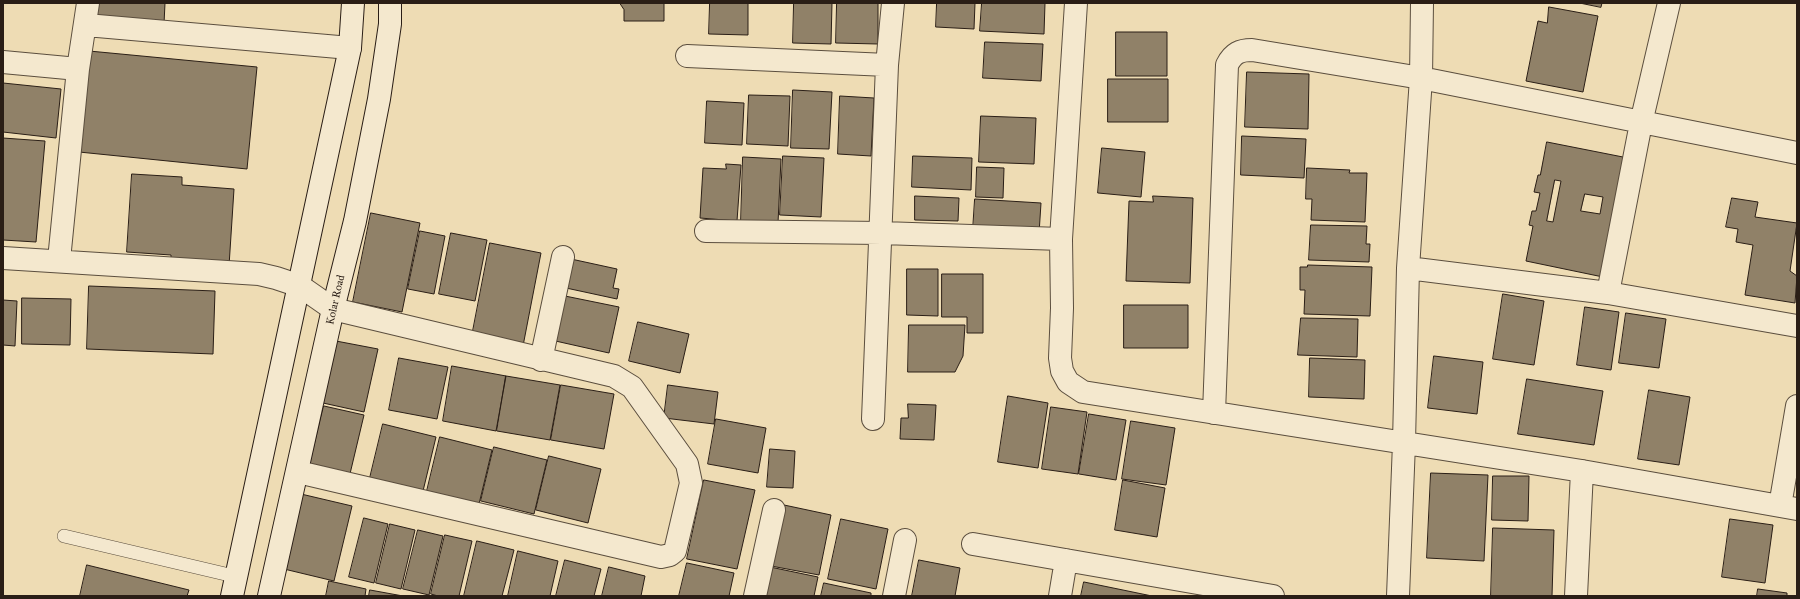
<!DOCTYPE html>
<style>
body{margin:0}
#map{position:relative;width:1800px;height:599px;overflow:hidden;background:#eedcb4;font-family:"IM FELL Great Primer",serif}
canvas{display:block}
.frame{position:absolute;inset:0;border:4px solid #2a1e16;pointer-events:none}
</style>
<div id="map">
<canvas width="1800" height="599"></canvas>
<div class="frame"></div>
</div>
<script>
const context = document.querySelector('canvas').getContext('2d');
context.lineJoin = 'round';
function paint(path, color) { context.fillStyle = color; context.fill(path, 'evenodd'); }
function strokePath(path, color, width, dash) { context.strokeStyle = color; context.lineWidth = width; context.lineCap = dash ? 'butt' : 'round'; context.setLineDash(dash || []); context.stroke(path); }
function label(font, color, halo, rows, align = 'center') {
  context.font = font + ' "IM FELL Great Primer",serif'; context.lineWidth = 4; context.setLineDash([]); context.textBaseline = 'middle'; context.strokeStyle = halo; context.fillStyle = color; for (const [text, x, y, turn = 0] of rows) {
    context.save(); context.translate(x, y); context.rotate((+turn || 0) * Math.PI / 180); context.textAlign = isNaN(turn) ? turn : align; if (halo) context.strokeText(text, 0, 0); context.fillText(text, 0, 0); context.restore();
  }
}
const building = new Path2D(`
 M95,3H165L164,24L94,19Z
 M620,3H664V21H624V10Z
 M710,3H748V35L709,34Z
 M794,3H832L831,44L793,43Z
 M837,3H878V44L836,43Z
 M937,3H975L974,29L936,27Z
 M982,3H1045L1044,34L980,31Z
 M1580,3H1602L1601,7Z
 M1549,7L1598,16L1583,92L1526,81L1538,21L1547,23Z
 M1116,32H1167V76H1116Z
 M985,42L1043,44L1041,81L983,78Z
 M89,51L257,67L247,169L79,152Z
 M1247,72L1309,74L1308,129L1245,127Z
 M1108,79H1168V122H1108Z
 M3,83L61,89L56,138L3,132Z
 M793,90L832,92L829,149L791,148Z
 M749,95L790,96L788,146L747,144Z
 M840,96L874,98L871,156L838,154Z
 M707,101L744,103L742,145L705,143Z
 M981,116L1036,118L1034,164L979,162Z
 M1242,136L1306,139L1304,178L1241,175Z
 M3,138L45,141L36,242L3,240Z
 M1547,142L1628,158L1603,277L1526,261L1533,226L1529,225L1532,211H1536L1540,193L1534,192L1538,175H1540ZM1555,180L1561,181L1553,222L1547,221ZM1585,194L1603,197L1600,214L1581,211Z
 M1102,148L1145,152L1141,197L1098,193Z
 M783,156L824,158L821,217L780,215Z
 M913,156L972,158L971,190L912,187Z
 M743,157L781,159L778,223L741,222Z
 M726,164L741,165L737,221L700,218L703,168L726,169Z
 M977,167L1004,168L1003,198L976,197Z
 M1307,168L1350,170L1349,173H1367L1365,222L1311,220L1312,199H1306Z
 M132,174L182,177V185L234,189L229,266L171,262V255L127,252Z
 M915,196L959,198L958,221L915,220Z
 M1153,196L1193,198L1190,283L1126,281L1129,201L1153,202Z
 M1732,198L1758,202L1755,217L1797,223L1790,271L1797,276L1795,303L1745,295L1753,245L1736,242L1738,229L1726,227Z
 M975,199L1041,203L1039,234L973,230Z
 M371,213L420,223L402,312L353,302Z
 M1311,225L1367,226L1366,244H1370L1369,262L1309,260Z
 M420,231L445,236L434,294L408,289Z
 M451,233L487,240L475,301L439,294Z
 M490,243L541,253L523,346L472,336Z
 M571,259L617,269L613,288L619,289L617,299L566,288Z
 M1308,265L1372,267L1370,316L1304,314L1305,290H1300V267H1307Z
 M907,269H938V316L907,315Z
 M942,274H983V333H967V317H942Z
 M89,286L215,291L213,354L87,349Z
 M1503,294L1544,301L1534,365L1493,359Z
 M560,295L619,307L609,353L551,340Z
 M22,298L71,299L70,345L22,344Z
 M3,300L17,301L15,346L3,345Z
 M1124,305H1188V348H1124Z
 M1585,307L1619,312L1611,370L1577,365Z
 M1626,313L1666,319L1659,368L1619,363Z
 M1301,318L1358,319L1357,357L1298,355Z
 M638,322L689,334L680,373L629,361Z
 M909,325H965L963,356L955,372H908Z
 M336,341L378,349L364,412L323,403Z
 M1434,356L1483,362L1477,414L1428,408Z
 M399,358L448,367L437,419L389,410Z
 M1310,358L1365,360L1364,399L1309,397Z
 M452,366L506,376L496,431L443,421Z
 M506,376L560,385L550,440L497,431Z
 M1527,379L1603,391L1594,445L1518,434Z
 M561,385L614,394L604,449L551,440Z
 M668,385L718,392L714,424L664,418Z
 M1649,390L1690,397L1679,465L1638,459Z
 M1008,396L1048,403L1038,468L998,462Z
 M908,404L936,405L934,440L900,439L901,418H908Z
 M324,406L364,415L349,478L309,468Z
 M1051,407L1087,412L1078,474L1042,469Z
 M1089,414L1126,420L1116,480L1079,474Z
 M716,419L766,428L758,473L708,464Z
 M1131,421L1175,428L1166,485L1122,479Z
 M383,424L436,437L423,491L370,478Z
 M440,437L492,450L479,504L427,491Z
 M494,447L547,460L534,514L481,501Z
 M770,449L795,451L793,488L767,487Z
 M549,456L601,469L588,523L536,510Z
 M1431,473L1488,475L1484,561L1427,558Z
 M1493,476H1529L1528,521L1492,520Z
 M704,480L755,490L737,569L687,559Z
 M1123,480L1165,488L1157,537L1115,530Z
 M301,494L352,506L334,581L284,569Z
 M784,505L831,515L819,575L771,566Z
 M364,518L388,524L374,583L349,577Z
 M841,519L888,529L876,589L828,579Z
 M1730,519L1773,525L1765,583L1722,577Z
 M390,524L415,530L401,589L376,583Z
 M1493,528L1554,530L1552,596H1491Z
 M418,530L443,536L429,595L403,589Z
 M445,535L472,541L459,596H438L431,594Z
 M477,541L514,550L502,596H464Z
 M518,551L558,561L550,596H508Z
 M565,560L601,569L594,596H556Z
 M919,560L960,568L955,596H912Z
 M687,563L734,573L729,596H679Z
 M87,565L189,590L187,596H80Z
 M609,567L645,576L641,596H602Z
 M770,567L818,577L814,596H764Z
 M329,581L366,589L365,596H326Z
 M1084,582L1152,596H1081Z
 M824,583L871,593V596H821Z
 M1758,589L1787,593V596H1757Z
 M370,590L403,596H369Z`);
paint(building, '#908168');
strokePath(building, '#2a1e16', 1);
const lane = new Path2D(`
 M64,536L238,577`);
const street = new Path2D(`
 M1076,3L1061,239L1062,308L1060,358L1062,371L1068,382L1083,392L1582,471L1797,509
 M86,25L350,48
 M687,56L887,65
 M3,62L78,69
 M706,231L882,233L1061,239
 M3,258L259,274L276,278L300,286L333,309L614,376L632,387L687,464L691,483L675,551L670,555L661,557L298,472
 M59,260L78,69L88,3
 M1408,268L1608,293L1797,326
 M1608,293L1641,123L1669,3
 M541,360L563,257
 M1214,413L1227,65C1233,53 1240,50 1252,50L1421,78L1797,153
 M873,419L887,65L893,3
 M1780,506L1797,406
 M973,544L1273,596
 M755,596L774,510
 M894,596L905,540
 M1060,596L1066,560
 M1398,596L1404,443L1408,268L1421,78L1422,3
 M1576,596L1582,471`);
const secondary = new Path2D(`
 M232,596L350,48L353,3
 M269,596L333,309L355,221L379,99L390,24V3`);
strokePath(lane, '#5b4e3e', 14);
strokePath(street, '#5b4e3e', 24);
strokePath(secondary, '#2a1e16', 24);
strokePath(lane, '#f4e8ce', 13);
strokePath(street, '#f4e8ce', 22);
strokePath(secondary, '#f4e8ce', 22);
label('11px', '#2a1e16', '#f4e8ce', [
 ["Kolar Road",336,300,-77]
]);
</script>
